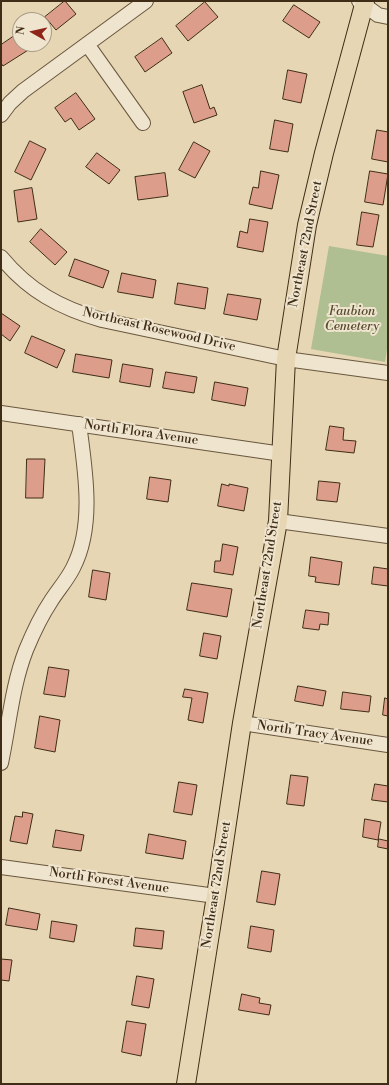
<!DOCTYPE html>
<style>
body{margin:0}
#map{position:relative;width:389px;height:1085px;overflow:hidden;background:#e6d6b4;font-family:"Libre Bodoni",serif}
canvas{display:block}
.frame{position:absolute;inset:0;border:2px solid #3f2d17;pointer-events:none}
.north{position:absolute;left:12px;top:12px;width:40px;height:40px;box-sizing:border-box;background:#efe4ce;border:1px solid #a99b85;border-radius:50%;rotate:278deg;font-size:11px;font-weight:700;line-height:16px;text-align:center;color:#3f2d17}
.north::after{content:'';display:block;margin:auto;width:14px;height:18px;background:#8f2418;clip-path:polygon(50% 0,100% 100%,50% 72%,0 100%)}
</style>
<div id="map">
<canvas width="389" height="1085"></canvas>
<div class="frame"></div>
<div class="north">N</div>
</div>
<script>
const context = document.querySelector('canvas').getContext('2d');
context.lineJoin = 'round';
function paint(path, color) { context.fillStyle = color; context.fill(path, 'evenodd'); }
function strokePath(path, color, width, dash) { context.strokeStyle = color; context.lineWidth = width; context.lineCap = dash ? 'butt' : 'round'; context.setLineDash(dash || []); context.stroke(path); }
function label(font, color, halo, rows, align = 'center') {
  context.font = font + ' "Libre Bodoni",serif'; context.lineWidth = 4; context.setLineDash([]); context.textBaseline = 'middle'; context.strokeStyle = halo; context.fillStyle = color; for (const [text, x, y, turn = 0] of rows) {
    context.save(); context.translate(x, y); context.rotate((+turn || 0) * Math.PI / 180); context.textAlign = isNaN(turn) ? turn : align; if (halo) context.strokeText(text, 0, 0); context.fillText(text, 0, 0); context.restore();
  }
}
paint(new Path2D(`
 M329,246L388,256V343L385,362L311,349Z`), '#afbf91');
const building = new Path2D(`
 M65,1L76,14L56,30L45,17Z
 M205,2L218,17L188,41L176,26Z
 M294,5L320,22L309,38L283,21Z
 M20,32V44H31L33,47L3,66L1,63V45Z
 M162,38L172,53L145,72L135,57Z
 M288,70L307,74L301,103L283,99Z
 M202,85L210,109L214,107L217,115L194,123L183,92Z
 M76,93L95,119L79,130L71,118L65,122L55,108Z
 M275,120L293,124L288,152L270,149Z
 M377,130L388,132V162L372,159Z
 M30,141L46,149L31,180L15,172Z
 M194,142L210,151L195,178L179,170Z
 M97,153L120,170L109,184L86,167Z
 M261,171L279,175L272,209L249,204L253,187L258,188Z
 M370,171L388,174L383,205L365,202Z
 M165,173L168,196L138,200L135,177Z
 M32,188L37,219L18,222L14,191Z
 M362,212L379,215L373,247L357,245Z
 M250,219L268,222L263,252L237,247L240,231L247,233Z
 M41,229L67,252L55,265L30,242Z
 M75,259L109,271L103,288L69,276Z
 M122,273L156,280L153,298L118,292Z
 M178,283L208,288L205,309L175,304Z
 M228,294L261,299L257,320L224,314Z
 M1,313L20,326L10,341L1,334Z
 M32,336L65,350L57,368L25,353Z
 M76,354L112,360L109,378L73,372Z
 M123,364L153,369L150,387L120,382Z
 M166,372L197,377L194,393L163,388Z
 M215,382L248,388L245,406L212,400Z
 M330,426L344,428L343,440L356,441L354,453L326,450Z
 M27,459H45L43,498H26Z
 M150,477L171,480L168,502L147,499Z
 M319,481L340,483L337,502L317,500Z
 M222,484L229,486V484L248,488L244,511L218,506Z
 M223,544L238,547L233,575L214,572L215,561H220Z
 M311,557L342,562L339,585L315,582L316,577L309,576Z
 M374,567L388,569V586L372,584Z
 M93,570L110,573L106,600L89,597Z
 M192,583L232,589L227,617L187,610Z
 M306,610L329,613L328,625L320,624L319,630L303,628Z
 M204,633L221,636L217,659L200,656Z
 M49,667L69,670L65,697L44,694Z
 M298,686L326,691L323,706L295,701Z
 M185,689L208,693L203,723L188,720L192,698L183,697Z
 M343,692L371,696L369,712L341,709Z
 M385,698L388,699V716L383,715Z
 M40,716L60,720L55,752L35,748Z
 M291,775L308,777L304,806L287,804Z
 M179,782L197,785L192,815L174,812Z
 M375,784L388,786V802L372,800Z
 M23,812L33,814L27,844L10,841L15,816L22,817Z
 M365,819L381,822L378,840L363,837Z
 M56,830L84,835L81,851L53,847Z
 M149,834L186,841L183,859L146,853Z
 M379,839L388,841V849L378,847Z
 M262,871L280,874L275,905L257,902Z
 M9,908L40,914L37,930L6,925Z
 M52,921L77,925L74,942L50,938Z
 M251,926L274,930L271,952L248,948Z
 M136,928L164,931L162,949L134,946Z
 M1,959L12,960L9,981L1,980Z
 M137,976L154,979L149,1008L132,1005Z
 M242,994L260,998L259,1003L271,1005L269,1015L239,1010Z
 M127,1021L146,1024L141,1056L122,1052Z`);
paint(building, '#dd9d8b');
strokePath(building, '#3f2d17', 1);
const minor = new Path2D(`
 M359,1L378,15L388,17
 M87,44L143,123
 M1,115L10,103L23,91L146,1
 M1,257C29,291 60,308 102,320L286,359L388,373
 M1,413L282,454
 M278,521L388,536
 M242,723L388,745
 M1,763C9,725 12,686 26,650C33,633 41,616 51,601C58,590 67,580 73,568C95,526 85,469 79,424
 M1,867L216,896`);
const major = new Path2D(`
 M186,1084L216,896L242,723L278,521L286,359L307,225L324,153L365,1`);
strokePath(minor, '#69573e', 16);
strokePath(major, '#3f2d17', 20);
strokePath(minor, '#efe4ce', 14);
strokePath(major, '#e6d6b4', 18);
label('13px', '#3f2d17', '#efe4ce', [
 ["Northeast 72nd Street",306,244,-79],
 ["Northeast Rosewood Drive",159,330,13],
 ["North Flora Avenue",141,433,8],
 ["Northeast 72nd Street",268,565,-81],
 ["North Tracy Avenue",315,734,8],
 ["North Forest Avenue",109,881,8],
 ["Northeast 72nd Street",217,885,-81]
]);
label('italic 13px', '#554a2f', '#efe4ce', [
 ["Faubion",352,312],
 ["Cemetery",352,327]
]);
</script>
